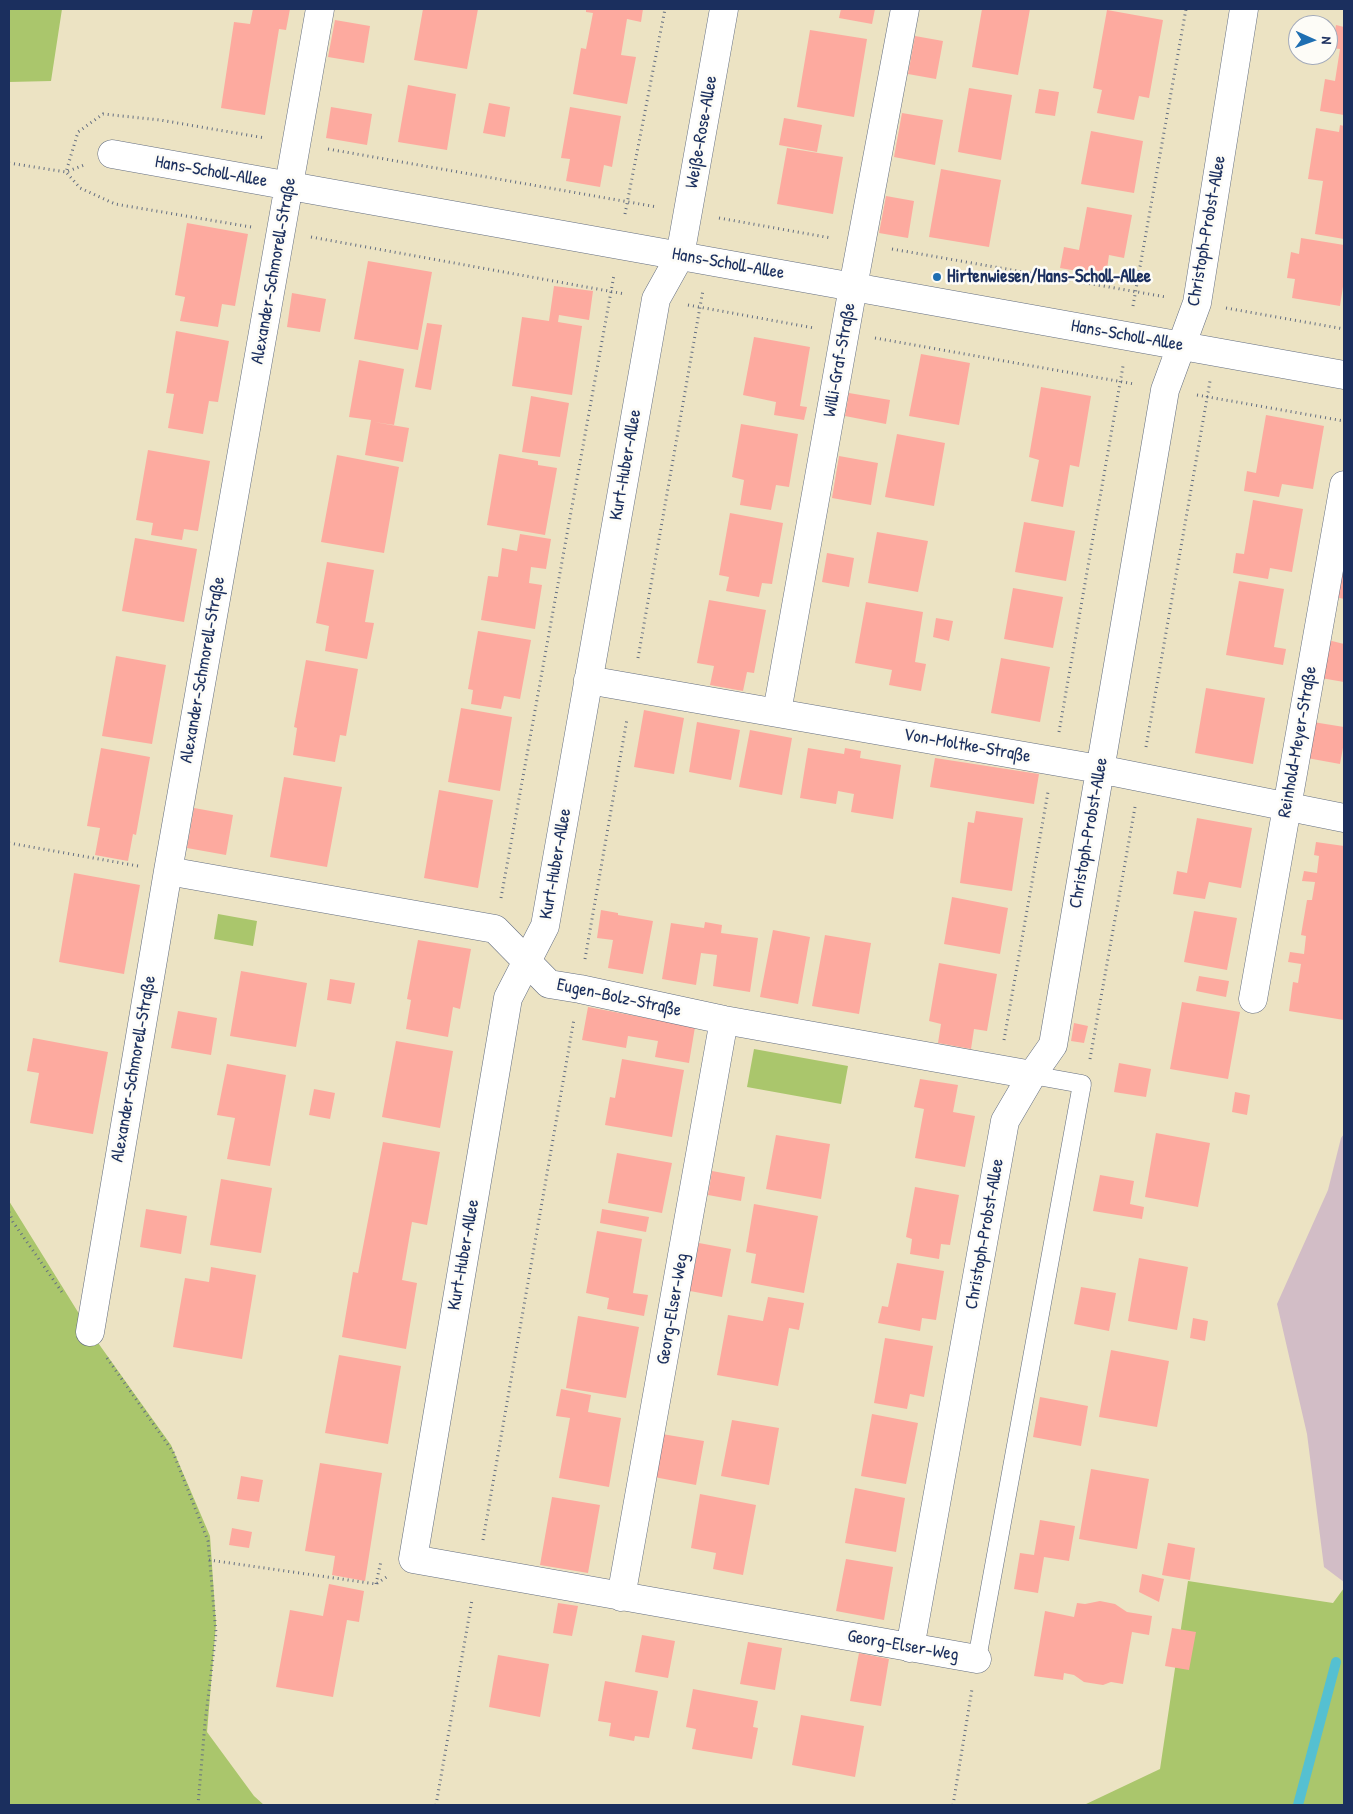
<!DOCTYPE html>
<meta charset="utf-8">
<style>
body{margin:0}
#map{position:relative;width:1353px;height:1814px;overflow:hidden;background:#ece3c3;font-family:"Patrick Hand",sans-serif}
canvas{display:block}
.frame{position:absolute;inset:0;border:10px solid #1b2f5e;pointer-events:none}
.north{position:absolute;left:1288px;top:15px;width:50px;height:50px;box-sizing:border-box;background:#fdfcf7;border:1px solid #a3aaba;border-radius:50%;rotate:92deg;font-size:14px;font-weight:700;line-height:20px;text-align:center;color:#1b2f5e}
.north::after{content:'';display:block;margin:auto;width:18px;height:22px;background:#1f6fb2;clip-path:polygon(50% 0,100% 100%,50% 72%,0 100%)}
</style>
<div id="map">
<canvas width="1353" height="1814"></canvas>
<div class="frame"></div>
<div class="north">N</div>
</div>
<script>
const context = document.querySelector('canvas').getContext('2d');
context.lineJoin = 'round';
function paint(path, color) { context.fillStyle = color; context.fill(path, 'evenodd'); }
function strokePath(path, color, width, dash) { context.strokeStyle = color; context.lineWidth = width; context.lineCap = dash ? 'butt' : 'round'; context.setLineDash(dash || []); context.stroke(path); }
function label(font, color, halo, rows, align = 'center') {
  context.font = font + ' "Patrick Hand",sans-serif'; context.lineWidth = 5; context.setLineDash([]); context.textBaseline = 'middle'; context.strokeStyle = halo; context.fillStyle = color; for (const [text, x, y, turn = 0] of rows) {
    context.save(); context.translate(x, y); context.rotate((+turn || 0) * Math.PI / 180); context.textAlign = isNaN(turn) ? turn : align; if (halo) context.strokeText(text, 0, 0); context.fillText(text, 0, 0); context.restore();
  }
}
paint(new Path2D(`
 M1344,1134V1582L1324,1567L1307,1434L1277,1304L1328,1190L1341,1138Z`), '#d2bdc6');
paint(new Path2D(`
 M9,9H62L51,81L9,82Z
 M218,914L257,921L253,946L214,939Z
 M754,1049L848,1066L841,1104L747,1087Z
 M9,1201L91,1333L171,1445L210,1536L216,1624L207,1732L254,1796L264,1805H9Z
 M1188,1581L1333,1603L1344,1588V1805H1084L1160,1769Z`), '#aac66c');
strokePath(new Path2D(`
 M1298,1805L1336,1662`), '#55c0d1', 10);
paint(new Path2D(`
 M253,9H290L286,30L279,29L265,115L221,108L234,22L250,24Z
 M423,9H478L467,69L414,60Z
 M586,9H643L641,22L627,19L621,55L636,57L627,104L573,94L581,48L586,49L593,13L586,12Z
 M841,9H875L872,24L839,18Z
 M982,9H1030L1018,75L972,67Z
 M1107,10L1163,20L1149,98L1139,96L1134,120L1097,113L1102,90L1093,88Z
 M335,20L370,26L364,63L328,57Z
 M1336,25L1344,27V115L1320,111L1325,79L1335,81L1340,49L1332,48Z
 M810,30L867,39L854,117L797,107Z
 M915,36L943,41L936,79L908,74Z
 M408,85L456,94L447,150L398,142Z
 M969,88L1012,95L1001,160L958,152Z
 M1039,89L1059,92L1055,116L1035,113Z
 M489,103L510,107L505,137L483,133Z
 M331,107L372,114L367,145L326,138Z
 M570,107L621,116L612,167L604,165L600,187L566,181L570,159L561,158Z
 M902,113L943,120L935,165L894,157Z
 M784,118L822,125L817,152L779,145Z
 M1340,125L1344,126V239L1315,234L1323,181L1308,179L1316,128L1339,132Z
 M1091,131L1143,141L1134,193L1081,184Z
 M787,148L843,157L833,214L777,204Z
 M941,169L1001,180L989,247L929,237Z
 M886,196L914,201L908,238L879,233Z
 M1087,207L1132,215L1124,258L1109,255L1106,276L1060,268L1064,247L1079,250Z
 M187,223L248,234L235,306L222,304L218,327L180,321L185,297L175,295Z
 M1301,238L1344,245V280L1340,306L1292,298L1295,279L1287,278L1291,252L1299,254Z
 M368,261L432,272L418,350L354,339Z
 M554,286L593,291L589,320L559,315L558,322L582,326L572,395L512,386L522,317L549,321Z
 M292,293L326,299L320,332L287,327Z
 M427,323L442,325L431,390L415,387Z
 M176,331L229,341L218,402L209,401L203,434L168,428L174,394L166,393Z
 M754,337L810,347L800,406L807,407L804,420L774,415L776,402L743,395Z
 M921,354L970,363L959,425L909,416Z
 M359,360L404,369L394,425L374,422L409,428L403,462L365,455L371,420L349,417Z
 M1041,387L1091,396L1079,467L1070,465L1063,507L1031,501L1039,460L1029,457Z
 M849,393L890,400L886,424L845,416Z
 M531,396L569,403L560,457L522,452Z
 M1266,415L1324,426L1313,489L1282,484L1279,497L1244,491L1247,471L1256,473Z
 M741,424L798,434L789,487L776,485L771,510L740,505L744,480L732,477Z
 M897,434L945,443L934,506L885,497Z
 M148,450L210,461L198,531L184,529L182,540L151,535L153,523L136,520Z
 M499,454L538,461V465L557,468L545,535L487,525Z
 M337,455L399,467L384,553L321,542Z
 M839,456L878,463L871,505L832,498Z
 M1253,500L1303,509L1292,572L1270,568L1268,579L1233,573L1236,553L1244,554Z
 M730,513L783,523L772,584L762,583L759,597L726,591L729,577L719,575Z
 M1024,522L1075,531L1066,581L1015,572Z
 M877,532L928,541L918,592L868,583Z
 M520,534L551,539L546,569L531,567L529,583L542,585L535,629L481,620L488,576L498,577L502,548L517,551Z
 M135,538L197,549L184,622L122,611Z
 M827,553L854,558L849,587L822,582Z
 M1344,556V599L1336,597Z
 M327,562L374,570L365,622L374,623L367,659L325,651L329,626L316,623Z
 M1239,581L1284,589L1274,647L1286,649L1283,665L1226,655Z
 M1013,588L1063,597L1053,648L1004,639Z
 M709,600L766,610L754,673L747,672L743,691L710,685L714,666L697,663Z
 M866,602L923,612L915,662L926,664L921,691L889,685L892,670L855,663Z
 M936,618L953,621L949,641L933,637Z
 M478,631L531,640L520,699L504,696L501,709L471,704L473,690L468,689Z
 M1328,640L1344,644V682L1321,678Z
 M116,656L166,665L152,744L102,736Z
 M1001,658L1050,667L1040,722L991,713Z
 M306,660L358,669L346,736L340,735L335,762L293,755L297,728L294,727Z
 M1206,688L1265,698L1253,764L1195,753Z
 M461,708L512,717L500,791L448,782Z
 M644,710L684,718L674,774L634,767Z
 M697,722L740,730L731,780L689,772Z
 M1313,722L1344,727V742L1340,764L1307,758Z
 M750,730L792,738L782,795L739,787Z
 M101,748L150,757L136,835L133,834L128,861L95,855L100,828L87,826Z
 M808,748L844,754L845,748L861,751L860,758L901,765L893,819L851,812L854,794L838,791L836,804L800,798Z
 M935,758L1039,774L1034,804L930,787Z
 M284,777L342,787L327,867L270,857Z
 M439,790L493,800L478,888L424,878Z
 M194,808L233,815L226,855L187,848Z
 M976,811L1023,818L1012,891L960,883L968,822L974,823Z
 M1197,818L1252,828L1241,888L1209,882L1205,899L1173,894L1177,871L1187,873Z
 M1316,842L1344,846V1020L1289,1011L1293,982L1298,983L1301,964L1288,962L1290,952L1304,954L1306,936L1301,935L1307,900H1312L1315,882L1302,881L1304,871L1317,873L1319,856L1314,855Z
 M74,873L140,885L124,974L59,962Z
 M952,897L1008,908L1000,954L944,944Z
 M601,910L618,913V915L653,921L643,974L608,968L613,940L597,938Z
 M1194,911L1237,918L1227,970L1184,962Z
 M705,922L722,925L721,933L758,938L750,992L713,986L717,955L701,953L696,985L662,979L671,923L704,928Z
 M773,930L810,937L798,1004L760,997Z
 M825,935L871,943L859,1014L812,1006Z
 M418,940L471,949L460,1009L453,1007L448,1037L406,1029L411,1000L407,999Z
 M939,963L997,974L987,1031L974,1029L971,1049L938,1043L941,1024L929,1021Z
 M241,971L307,983L296,1047L230,1036Z
 M1199,976L1229,981L1226,997L1196,991Z
 M330,979L355,983L351,1004L327,1000Z
 M1182,1002L1240,1012L1228,1079L1170,1069Z
 M588,1007L695,1027L689,1063L655,1057L658,1041L628,1036L626,1048L582,1040Z
 M178,1011L217,1018L211,1055L171,1048Z
 M1074,1023L1088,1026L1084,1043L1071,1041Z
 M33,1038L108,1052L93,1134L30,1123L39,1073L27,1071Z
 M396,1041L453,1051L440,1128L382,1117Z
 M622,1059L684,1070L672,1137L605,1125L610,1097L615,1098Z
 M1119,1063L1151,1069L1146,1097L1114,1092Z
 M227,1064L286,1075L270,1166L227,1159L235,1118L217,1115Z
 M920,1079L958,1085L953,1112L975,1116L965,1167L915,1158L924,1109L914,1107Z
 M314,1089L335,1093L330,1119L309,1115Z
 M1235,1092L1250,1095L1247,1115L1232,1112Z
 M1156,1133L1210,1143L1198,1207L1145,1197Z
 M776,1135L830,1144L821,1199L766,1189Z
 M383,1142L440,1152L427,1225L412,1222L402,1280L417,1283L406,1349L342,1337L353,1272L358,1273Z
 M617,1153L672,1163L662,1213L608,1203Z
 M712,1171L745,1177L741,1201L708,1195Z
 M1100,1175L1134,1181L1130,1204L1144,1207L1142,1219L1093,1211Z
 M221,1179L272,1188L261,1253L210,1245Z
 M915,1187L959,1195L950,1245L941,1244L939,1259L910,1254L912,1239L906,1237Z
 M754,1204L818,1216L804,1293L751,1283L756,1254L746,1252Z
 M146,1209L187,1216L181,1254L140,1247Z
 M602,1209L649,1217L646,1232L600,1223Z
 M597,1231L642,1239L633,1293L648,1295L644,1316L607,1309L609,1298L586,1293Z
 M699,1243L731,1249L722,1297L690,1291Z
 M1139,1258L1188,1267L1177,1330L1128,1321Z
 M897,1263L944,1271L936,1320L922,1318L920,1331L878,1323L882,1306L888,1307Z
 M211,1267L256,1275L242,1359L173,1347L185,1278L209,1282Z
 M1081,1287L1116,1293L1109,1331L1074,1324Z
 M768,1297L804,1303L799,1330L789,1328L778,1386L717,1375L728,1315L763,1321Z
 M578,1316L639,1327L626,1398L566,1388Z
 M1193,1318L1208,1321L1205,1341L1190,1338Z
 M885,1338L933,1346L924,1397L910,1394L907,1409L874,1403Z
 M1111,1350L1169,1361L1157,1427L1099,1417Z
 M339,1355L401,1366L388,1444L325,1433Z
 M561,1389L591,1395L588,1412L621,1418L609,1487L559,1478L570,1418L556,1416Z
 M1040,1397L1088,1406L1081,1446L1033,1437Z
 M872,1414L918,1423L906,1484L861,1476Z
 M732,1420L779,1428L769,1485L721,1476Z
 M662,1434L704,1441L696,1485L654,1477Z
 M320,1463L382,1473L365,1581L332,1575L335,1556L305,1551Z
 M1091,1469L1149,1479L1137,1549L1079,1539Z
 M241,1476L263,1480L259,1502L237,1499Z
 M855,1488L905,1498L896,1552L845,1543Z
 M700,1494L756,1505L743,1575L713,1569L716,1553L691,1548Z
 M552,1497L600,1505L588,1573L540,1565Z
 M1040,1520L1075,1526L1069,1561L1044,1557L1038,1593L1014,1589L1020,1553L1034,1555Z
 M232,1528L252,1532L249,1548L229,1545Z
 M1168,1543L1195,1548L1190,1580L1162,1575Z
 M846,1559L893,1567L884,1620L836,1611Z
 M1142,1574L1164,1579L1159,1602L1139,1592Z
 M329,1584L364,1591L359,1622L347,1620L333,1697L276,1687L290,1610L323,1616Z
 M1100,1601L1115,1604L1127,1612L1152,1616L1149,1635L1132,1632L1123,1684L1111,1682L1103,1685L1084,1682L1074,1675L1064,1673L1063,1680L1034,1676L1045,1611L1074,1617L1077,1603L1085,1604Z
 M558,1603L578,1606L572,1636L553,1633Z
 M1172,1628L1196,1632L1189,1670L1165,1666Z
 M642,1635L675,1641L668,1678L635,1672Z
 M748,1642L782,1648L775,1690L740,1684Z
 M859,1653L889,1659L881,1706L850,1701Z
 M498,1655L549,1664L540,1717L489,1707Z
 M605,1681L658,1691L649,1738L635,1736L634,1741L609,1736L611,1723L598,1721Z
 M693,1689L758,1701L753,1727L758,1728L752,1759L692,1749L696,1729L686,1727Z
 M801,1715L864,1726L855,1777L792,1765Z`), '#fdaa9f');
const lane = new Path2D(`
 M977,1659L1082,1084L1032,1075`);
const street = new Path2D(`
 M724,9L680,256L656,299L545,926L508,998L413,1559L977,1659
 M112,154L1344,375
 M588,680L1099,769L1344,818
 M777,712L853,287L905,9
 M168,871L495,929L549,984L580,989L724,1020L1032,1075
 M1253,999L1344,485
 M90,1332L168,871L320,9
 M621,1597L724,1020
 M910,1648L1005,1121L1032,1075L1053,1045L1165,390L1197,303L1244,9`);
strokePath(lane, '#646e81', 19);
strokePath(street, '#646e81', 29);
strokePath(new Path2D(`
 M328,149L657,207
 M9,163L66,172L84,165
 M625,214L665,9
 M719,218L831,238
 M251,227L115,204L80,188L66,172L78,132L103,114L160,120L265,138
 M311,237L625,294
 M892,249L1166,297
 M688,305L814,328
 M1133,306L1186,9
 M1226,308L1344,329
 M875,338L1134,384
 M1197,395L1344,421
 M638,658L703,290
 M1059,732L1123,366
 M1146,747L1210,381
 M9,843L138,866
 M501,898L614,275
 M585,959L627,719
 M1004,1040L1048,792
 M1090,1059L1135,807
 M9,1212L13,1222L64,1295
 M107,1358L173,1452L208,1541L216,1633L205,1723L198,1805
 M483,1540L574,1019
 M209,1560L376,1584L388,1576
 M376,1584L381,1561
 M436,1805L472,1600
 M953,1805L972,1689`), '#646e81', 3, [1, 4]);
strokePath(lane, '#fff', 18);
strokePath(street, '#fff', 28);
for (const [x, y, r, color] of [
 [937,277,5,"#1f6fb2"]
]) { const dot = new Path2D(); dot.arc(x, y, r, 0, 2 * Math.PI); context.fillStyle = color; context.fill(dot); strokePath(dot, '#fdfcf7', 2); }
label('18px', '#1b2f5e', '#fdfcf7', [
 ["Weiße-Rose-Allee",702,132,-80],
 ["Hans-Scholl-Allee",211,172,10],
 ["Christoph-Probst-Allee",1207,231,-80],
 ["Hans-Scholl-Allee",728,264,10],
 ["Alexander-Schmorell-Straße",274,271,-80],
 ["Hans-Scholl-Allee",1127,336,10],
 ["Willi-Graf-Straße",840,360,-80],
 ["Kurt-Huber-Allee",626,465,-80],
 ["Alexander-Schmorell-Straße",203,670,-80],
 ["Reinhold-Meyer-Straße",1298,742,-80],
 ["Von-Moltke-Straße",967,746,10],
 ["Christoph-Probst-Allee",1089,833,-80],
 ["Kurt-Huber-Allee",556,864,-80],
 ["Eugen-Bolz-Straße",619,998,12],
 ["Alexander-Schmorell-Straße",134,1069,-80],
 ["Christoph-Probst-Allee",985,1234,-80],
 ["Kurt-Huber-Allee",464,1255,-80],
 ["Georg-Elser-Weg",673,1309,-80],
 ["Georg-Elser-Weg",903,1646,10]
]);
label('bold 18px', '#1b2f5e', '#fdfcf7', [
 ["Hirtenwiesen/Hans-Scholl-Allee",947,277]
], 'left');
</script>
